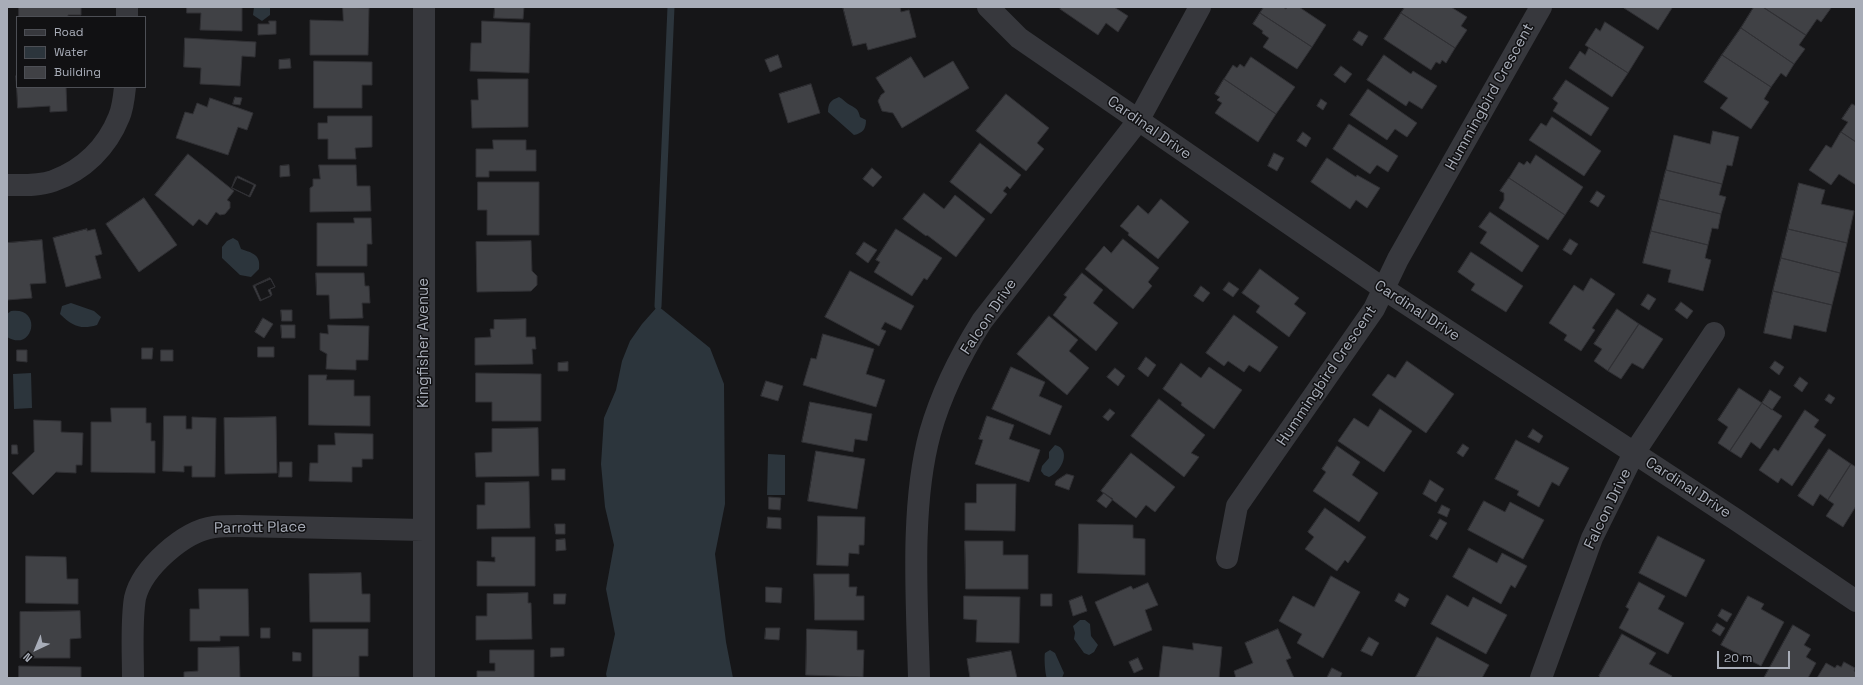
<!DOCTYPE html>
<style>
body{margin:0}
#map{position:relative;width:1863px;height:685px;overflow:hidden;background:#161618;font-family:"Space Grotesk",sans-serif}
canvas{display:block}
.frame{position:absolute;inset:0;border:8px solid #a8adb8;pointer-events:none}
.legend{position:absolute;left:16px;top:16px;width:130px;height:72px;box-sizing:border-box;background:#111113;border:1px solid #4d4f55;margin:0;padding:5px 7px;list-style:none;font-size:12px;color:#a8adb8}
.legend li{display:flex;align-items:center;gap:8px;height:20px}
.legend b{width:20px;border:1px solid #4d4f55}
.north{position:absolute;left:16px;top:629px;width:40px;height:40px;-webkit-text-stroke:3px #111113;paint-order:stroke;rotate:224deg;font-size:11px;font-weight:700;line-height:16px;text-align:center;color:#a8adb8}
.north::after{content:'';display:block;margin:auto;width:14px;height:18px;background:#a8adb8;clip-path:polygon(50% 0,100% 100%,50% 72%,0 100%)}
.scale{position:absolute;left:1717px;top:651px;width:73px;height:18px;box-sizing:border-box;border:2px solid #a8adb8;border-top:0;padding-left:5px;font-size:12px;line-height:14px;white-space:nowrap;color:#a8adb8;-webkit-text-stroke:3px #111113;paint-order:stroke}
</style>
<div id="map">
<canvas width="1863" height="685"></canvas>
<div class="frame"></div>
<ul class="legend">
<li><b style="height:5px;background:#37383d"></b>Road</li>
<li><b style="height:11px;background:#2c353c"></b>Water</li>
<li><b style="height:11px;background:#404145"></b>Building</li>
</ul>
<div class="north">N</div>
<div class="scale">20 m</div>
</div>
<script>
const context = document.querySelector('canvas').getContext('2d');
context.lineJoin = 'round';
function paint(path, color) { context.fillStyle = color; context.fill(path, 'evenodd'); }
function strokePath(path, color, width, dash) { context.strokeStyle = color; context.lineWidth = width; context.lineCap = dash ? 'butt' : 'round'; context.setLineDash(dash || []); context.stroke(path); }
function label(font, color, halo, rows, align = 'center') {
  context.font = font + ' "Space Grotesk",sans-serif'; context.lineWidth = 3; context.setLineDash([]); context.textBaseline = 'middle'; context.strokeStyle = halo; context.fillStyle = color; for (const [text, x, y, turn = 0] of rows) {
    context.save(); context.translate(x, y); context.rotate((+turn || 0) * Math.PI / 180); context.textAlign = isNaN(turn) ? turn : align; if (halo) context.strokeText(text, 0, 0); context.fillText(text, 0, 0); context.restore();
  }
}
paint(new Path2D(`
 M254,7H270V15L262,21L253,15Z
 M839,97C843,99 846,103 850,105C857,109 858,109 860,117L866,120C866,129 863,133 854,135L828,112C828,103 831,100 839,97Z
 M233,238L238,241L241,249C253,253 261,255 259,269L251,277L240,275L222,258V247L227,241Z
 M71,303L94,311L101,317L97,325C81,330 72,326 60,314L62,306Z
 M658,306L710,348L724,384L725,504L715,554L726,642L733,678H607L606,674L615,634L606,589L614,545L605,507L601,464L604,418L616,390L622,361L630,341L642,324Z
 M11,311C43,306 34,353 7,337V314Z
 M31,373L32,408L14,409L13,374Z
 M1055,445C1072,449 1062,472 1049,477L1044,475L1041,471L1042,466L1049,458V452Z
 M768,454L785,455V495H767Z
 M1080,620H1085L1090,624L1091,636L1098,645L1094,652L1089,655L1084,653L1074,639L1075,633L1073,626Z
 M1050,650L1055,653L1064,673L1062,678H1047C1045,675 1044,656 1045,653Z`), '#2c353c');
strokePath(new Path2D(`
 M658,306L671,7`), '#2c353c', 7);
const building = new Path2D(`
 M19,7H81V15H68V17H19Z
 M187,7H242V31L200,30L201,13H187Z
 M343,7L369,8L368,55H310V20L343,21Z
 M495,7H524L523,19L494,18Z
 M843,7H900L901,12L909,10L916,37L868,50L866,43L853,46Z
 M1062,7H1114L1128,16L1118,32L1106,23L1098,35L1060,9Z
 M1264,7H1283L1286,9L1287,7H1299L1326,25L1312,47L1260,13Z
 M1405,7H1451L1467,17L1461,26L1467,30L1455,48L1401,13Z
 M1671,7L1672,8L1658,30L1624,8Z
 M1754,7H1763L1806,35L1799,45L1805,49L1794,64L1741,28Z
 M1763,7H1829L1831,8L1821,22L1817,19L1806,35Z
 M1260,13L1312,47L1297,69L1263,47L1269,38L1262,33L1263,31L1253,24Z
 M1401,13L1455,48L1446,63L1442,60L1440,64L1436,62L1431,70L1384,39Z
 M269,21H276V34L258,35V24H269Z
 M482,21L530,23L529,73L470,71L471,43H481Z
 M1605,22L1644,47L1628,73L1585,45L1596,28L1600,31Z
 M1741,28L1794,64L1786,77L1781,73L1771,87L1722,55Z
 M1359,31L1368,36L1362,46L1353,40Z
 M185,38L256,42L255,57L242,56L240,86L200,84L201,68L184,67Z
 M1589,48L1628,73L1612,97L1569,68L1580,51L1585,55Z
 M778,55L782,67L770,72L765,60Z
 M1384,55L1411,74L1413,71L1437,86L1422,109L1409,101L1406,106L1367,80Z
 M1722,55L1771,87L1764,99L1769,102L1751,129L1720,108L1728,98L1704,82Z
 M911,57L924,78L953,61L969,88L902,128L893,113L882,111L878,101L881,95L885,92L876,78Z
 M1251,57L1295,87L1276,114L1224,79L1233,65L1237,68L1240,64L1244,67Z
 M290,59L291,68L279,69V60Z
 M314,61L372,62V85H362V108H314Z
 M1341,66L1352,74L1345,83L1334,75Z
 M16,76L17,87H66L67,111L50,112V106L18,108Z
 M478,79H528V127L472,128L471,100H478Z
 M1224,79L1276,114L1258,142L1215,113L1222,103L1217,100L1220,97L1215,94Z
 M1566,80L1609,108L1591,136L1553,111L1558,103L1553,99Z
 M811,84L820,113L788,123L779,94Z
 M1368,89L1417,123L1407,137L1395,129L1387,140L1350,115Z
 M1006,94L1049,128L1037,143L1044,149L1026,171L976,131Z
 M235,97L242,98L240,105L233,104Z
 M210,98L253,113L247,130L238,127L228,155L176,138L185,112L193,114L197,103L207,107Z
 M1321,99L1327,103L1323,110L1317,106Z
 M1852,104L1856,106V142L1841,132L1848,122L1842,119Z
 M328,116H372V147L355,148L356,159H328V139H318V123H327Z
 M1552,117L1601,151L1584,176L1529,140L1541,123L1546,126Z
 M1349,124L1398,156L1388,172L1377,165L1370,174L1333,149Z
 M1713,131L1739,137L1732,166L1727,165L1722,184L1666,170L1674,135L1710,144Z
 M1303,132L1311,138L1306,147L1297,141Z
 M1841,132L1856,142V185L1839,174L1831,185L1809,170L1826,145L1831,148Z
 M493,140H526V150H536V171H489V177H476V149H493Z
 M980,143L1021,175L1010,189L1007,186L1003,191L1007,194L991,214L950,182Z
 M1274,153L1284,158L1277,171L1268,166Z
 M188,154L234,191L227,200L230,202V208L225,214L220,215L216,212L207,225L199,219L193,226L155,195Z
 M1536,155L1583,187L1565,215L1509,178L1519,162L1524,165L1527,161L1530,164Z
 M1327,158L1356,177L1357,175L1380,188L1367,208L1356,200L1350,209L1311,182Z
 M289,165L290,176L280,177V166Z
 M319,165H356L357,186H370L371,211L310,212V188L313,186V179H320Z
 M872,168L882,177L873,187L863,179Z
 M1666,170L1722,184L1719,195L1726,197L1721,214L1659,199Z
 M238,176L256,185L250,197L232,188Z
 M236,177L254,185L249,196L232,188Z
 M1509,178L1565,215L1548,240L1499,208L1504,200V193L1500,191Z
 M478,182H539V235H487V210H478Z
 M1799,183L1825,190L1821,204L1854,211L1847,243L1788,229Z
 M1597,191L1605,196L1598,207L1590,202Z
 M924,193L944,209L955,195L985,219L956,257L927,235L926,236L903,219Z
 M144,198L177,245L139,272L106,224Z
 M1161,199L1189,222L1158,259L1128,235L1129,233L1120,226L1138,205L1148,214Z
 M1659,199L1721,214L1718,229L1712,228L1708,245L1651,231Z
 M1490,212L1539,246L1522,272L1480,243L1487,232L1479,227Z
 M354,218H371L372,244H367V266H317V223H354Z
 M87,229V231L95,229L102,254L95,256L101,278L66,287L53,238Z
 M896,229L942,258L927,280L924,278L912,296L874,272L880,262L876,260Z
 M1788,229L1847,243L1840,273L1781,258Z
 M1651,231L1708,245L1705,258L1711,260L1703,291L1668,282L1671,270L1643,263Z
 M1123,239L1159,268L1148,282L1152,286L1133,309L1085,269L1104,246L1111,253Z
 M1570,239L1578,244L1571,255L1563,250Z
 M42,240L46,283L30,284L32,298L7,300V243Z
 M531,241L532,271L537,276V285L531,291L477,292L476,242Z
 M864,242L877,250L868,263L856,254Z
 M1471,252L1523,286L1506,312L1471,290L1475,284L1458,272Z
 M1781,258L1840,273L1832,305L1773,291Z
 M1260,269L1299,298L1294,304L1306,313L1289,337L1256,312L1260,306L1242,293Z
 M850,271L914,306L901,330L885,322L881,329L886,331L879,346L825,317Z
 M316,273H364L365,286H369L370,303H362L363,318L330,319L329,295H317Z
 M1082,273L1103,290L1093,303L1118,323L1096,351L1053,315L1067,297L1064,295Z
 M270,278L275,287L268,290L271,296L260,301L253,286Z
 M1591,278L1615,294L1592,328L1595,330L1581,351L1564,340L1567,335L1549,323L1574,285L1583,291Z
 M271,279L275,287L270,289L272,295L261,300L255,286Z
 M1229,282L1239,289L1233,297L1223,290Z
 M1201,286L1210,293L1203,302L1194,296Z
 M1773,291L1832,305L1826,332L1794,325L1791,339L1764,333Z
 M1648,294L1656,299L1649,310L1641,305Z
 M1681,302L1693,311L1687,319L1675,310Z
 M1617,309L1639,324L1608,371L1594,361L1602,349L1594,344Z
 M281,310H292V321H282Z
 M1234,315L1278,347L1260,372L1249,365L1244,372L1228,361L1224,366L1206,353Z
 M1049,316L1078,340L1069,351L1089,368L1067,395L1017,354Z
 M263,318L273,324L264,338L255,332Z
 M526,319V337H535L536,349H532L533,364L475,365V338L491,337L490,329H494V320Z
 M1639,324L1663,339L1643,369L1632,363L1621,379L1608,371Z
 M281,325H295V338H282Z
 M328,325L369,326L368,360H356V370L326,369L327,354L320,350V333L328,334Z
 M823,334L874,349L866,374L885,380L876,407L803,385L811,358L816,359Z
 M258,347H274V357H258Z
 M142,348H153L152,359H142Z
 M17,350H27V362L17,361Z
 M161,350H173V361H161Z
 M1146,357L1156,365L1148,377L1138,369Z
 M1407,361L1454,394L1426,433L1372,395L1388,374L1395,378Z
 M1775,361L1784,367L1779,375L1770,368Z
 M568,362V371H558V363Z
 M1181,363L1201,378L1209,367L1242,390L1214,429L1181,405L1182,403L1163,389Z
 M1011,367L1045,382L1039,396L1062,406L1050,435L992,409Z
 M1115,368L1125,376L1118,386L1107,377Z
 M476,373L541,374V421H492V402H476Z
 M309,375H327L326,380H354V396H370V426L309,425Z
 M1800,377L1808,383L1802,392L1794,386Z
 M766,381L783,386L778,401L761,396Z
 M1739,388L1762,403L1730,451L1718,443L1728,427L1718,420Z
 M1770,390L1781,397L1772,410L1762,403Z
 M1829,394L1835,398L1831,404L1825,400Z
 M1159,399L1205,435L1191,453L1199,457L1184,477L1131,436Z
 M810,402L872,414L867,441L855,439L853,452L802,442Z
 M1762,403L1782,416L1760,449L1751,442L1741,458L1730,451Z
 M111,408H146V423H151V441H155V473L91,472V422H111Z
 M1110,409L1115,413L1108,421L1103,417Z
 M1380,409L1412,431L1384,472L1338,441L1354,418L1368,427Z
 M1805,410L1819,420L1814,427L1826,435L1792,486L1781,478L1778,483L1759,470L1774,448L1778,451Z
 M164,416H186V429H192V417L216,418L215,477H192V466H184V472L163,471Z
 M987,416L1014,425L1009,439L1040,450L1029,482L975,464L983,440L979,439Z
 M276,417L277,473L225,474L224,418Z
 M34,420L61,421V432L83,433L82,465H76V473L56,472L33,495L12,473L34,452Z
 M538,428L539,476L476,477L475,453L492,452V429Z
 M1533,429L1543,436L1539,443L1528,437Z
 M335,433L373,434V459H362V467H352V482L309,481L310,463H318V445H335Z
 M1516,440L1569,468L1559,486L1552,482L1539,507L1517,495L1519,491L1495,479Z
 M1463,444L1469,448L1463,457L1457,453Z
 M12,445H17L18,454H12Z
 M1337,446L1360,462L1352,475L1378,493L1359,522L1313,491L1326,472L1322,469Z
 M1829,449L1851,464L1828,500L1820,494L1813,506L1798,496Z
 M816,451L865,459L857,509L808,501Z
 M1131,453L1175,487L1155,512L1146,505L1136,518L1101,491Z
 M280,462H292V477H279Z
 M1851,464L1856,467V506L1843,527L1826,516L1834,504L1828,500Z
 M552,469H565V480H552Z
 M1067,474L1074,476L1069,490L1055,485L1056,481Z
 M1430,480L1444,489L1436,502L1423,494Z
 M529,482L530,528L477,529V505H485V483Z
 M977,484H1016L1015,531L965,530V503H976Z
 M1104,493L1113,499L1106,508L1097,501Z
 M769,497L781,498L780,510L769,509Z
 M1484,501L1505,512L1510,502L1544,520L1523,559L1468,530Z
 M1442,505L1450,509L1447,517L1438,513Z
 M1325,508L1366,537L1348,563L1345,560L1337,571L1305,549L1314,537L1308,532Z
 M818,516L865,517L864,545H859V554L849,553L848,566L817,565Z
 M768,517L781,518V529L767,528Z
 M1440,519L1447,523L1437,540L1430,536Z
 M555,524H565V534H556Z
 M1079,524L1133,525V538L1145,539V575L1078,573Z
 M1658,536L1705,560L1686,597L1639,573Z
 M492,537H535V586H477V561L495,562V557H492Z
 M565,539L566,550L556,551V540Z
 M965,541H1003V555H1028V589H966Z
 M1469,548L1497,563L1502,553L1527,566L1515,588L1511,585L1501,604L1453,577Z
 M26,556L66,557L67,579H78V604L26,603Z
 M361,573L362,594H370V622H310L309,574Z
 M814,574H849V587H857L856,596H864V620H815Z
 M1331,576L1360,592L1323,658L1297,643L1302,634L1279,621L1293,596L1314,607Z
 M1639,582L1665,596L1658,609L1684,623L1668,654L1619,628L1629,609L1626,607Z
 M1148,583L1158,605L1145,610L1152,630L1114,646L1095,602L1131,586L1133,589Z
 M766,587L782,588L781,603L766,602Z
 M199,589H248L249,636H220V641H190V609H199Z
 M528,593V603H531L532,639L476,640V616H487V594Z
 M1399,593L1409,599L1405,607L1395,601Z
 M554,594H566L565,604H554Z
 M1041,594H1052V606H1041Z
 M1447,595L1468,607L1473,597L1507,615L1486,654L1431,624Z
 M964,596L1020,597L1019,643L976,642L977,620L964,619Z
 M1082,596L1087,611L1073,616L1069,601Z
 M1748,596L1764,604L1761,609L1784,622L1761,666L1721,645Z
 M1722,609L1732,614L1727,622L1718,616Z
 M80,611L81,638L70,639V658H20V612Z
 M1717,623L1725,628L1720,636L1712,631Z
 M1793,625L1810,635L1804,645L1811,649L1806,657L1816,663L1808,678H1764Z
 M261,628H270V638H261Z
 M766,628H780L779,640L765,639Z
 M313,629H368V656H359V677H313Z
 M807,629L857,631V650H864L863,677L806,675Z
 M1278,629L1291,658L1286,660L1294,678H1236L1234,671L1253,663L1245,643Z
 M1622,634L1656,653L1649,664L1672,676L1671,678H1601L1599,676Z
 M1369,637L1379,643L1372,656L1361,651Z
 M1437,637L1489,665L1482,678L1416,677Z
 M1193,643L1222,647L1219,678H1159L1163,646L1193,650Z
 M239,647L240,678H184V672L198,671V648Z
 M551,648H564V656L551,657Z
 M490,650H534V678H477V671H495V663H490Z
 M1011,651L1017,678H970L967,659Z
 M293,652L301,653V661H293Z
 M1138,658L1143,669L1134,673L1129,662Z
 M1844,662L1855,668L1854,671L1856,672V678H1817L1826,663L1835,668L1837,665L1841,667Z
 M19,666L81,667V678H19Z
 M1332,668L1342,673L1340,678H1327Z`);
paint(building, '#404145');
strokePath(building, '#303034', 1);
strokePath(new Path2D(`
 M424,7V678
 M988,7L1019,38L1384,289L1738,521L1856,601
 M127,17V7
 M7,185C22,185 39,186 53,181C84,170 107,147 119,117C123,108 124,97 125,87
 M1227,558L1237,506L1374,309L1398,259L1541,7
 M133,678C133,654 131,621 135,598C142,568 184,531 214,527C222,526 230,526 238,526L424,530
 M919,678C917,602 910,506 930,433C941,394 960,356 982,321L1138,121L1200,7
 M1541,678L1592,538L1634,453L1714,333`), '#37383d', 22);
label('15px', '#a8adb8', '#111113', [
 ["Hummingbird Crescent",1490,97,-61],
 ["Cardinal Drive",1149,128,35],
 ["Cardinal Drive",1417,311,33],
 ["Falcon Drive",989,317,-56],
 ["Kingfisher Avenue",424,343,-90],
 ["Hummingbird Crescent",1327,376,-56],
 ["Cardinal Drive",1688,488,33],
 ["Falcon Drive",1608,509,-64],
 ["Parrott Place",260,528,-1]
]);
</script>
